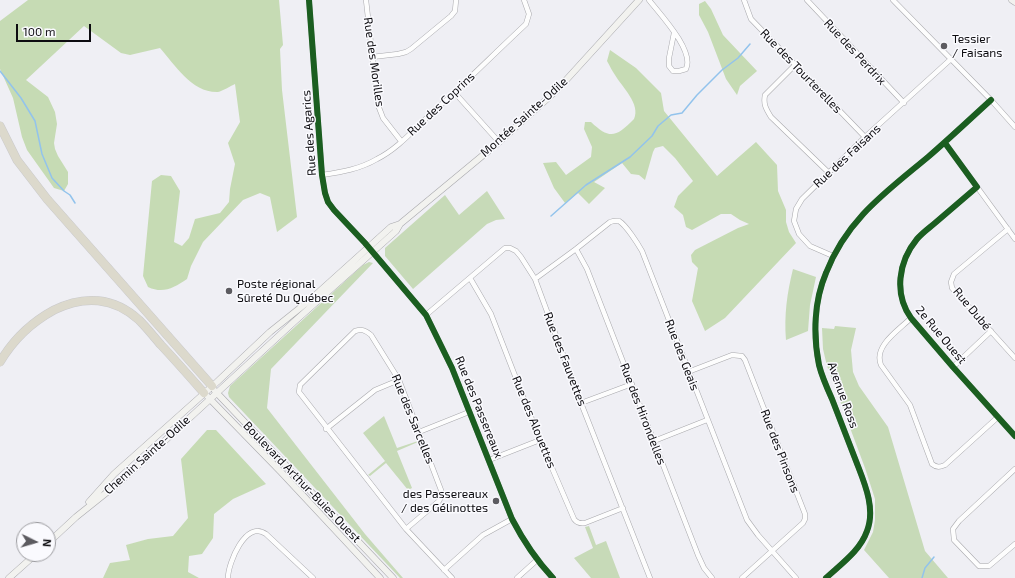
<!DOCTYPE html>
<meta charset="utf-8">
<style>
body{margin:0}
#map{position:relative;width:1015px;height:578px;overflow:hidden;background:#efeff4;font-family:"Exo 2",sans-serif}
canvas{display:block}
.north{position:absolute;left:16px;top:522px;width:40px;height:40px;box-sizing:border-box;background:#fafafe;border:1px solid #9b9b9f;border-radius:50%;rotate:95deg;font-size:11px;font-weight:700;line-height:16px;text-align:center;color:#0d0c10}
.north::after{content:'';display:block;margin:auto;width:14px;height:18px;background:#5c5b60;clip-path:polygon(50% 0,100% 100%,50% 72%,0 100%)}
.scale{position:absolute;left:16px;top:24px;width:75px;height:18px;box-sizing:border-box;border:2px solid #0d0c10;border-top:0;padding-left:5px;font-size:12px;line-height:14px;white-space:nowrap;color:#0d0c10;-webkit-text-stroke:3px #fafafe;paint-order:stroke}
</style>
<div id="map">
<canvas width="1015" height="578"></canvas>
<div class="north">N</div>
<div class="scale">100 m</div>
</div>
<script>
const context = document.querySelector('canvas').getContext('2d');
context.lineJoin = 'round';
function paint(path, color) { context.fillStyle = color; context.fill(path, 'evenodd'); }
function strokePath(path, color, width, dash) { context.strokeStyle = color; context.lineWidth = width; context.lineCap = dash ? 'butt' : 'round'; context.setLineDash(dash || []); context.stroke(path); }
function label(font, color, halo, rows, align = 'center') {
  context.font = font + ' "Exo 2",sans-serif'; context.lineWidth = 3; context.setLineDash([]); context.textBaseline = 'middle'; context.strokeStyle = halo; context.fillStyle = color; for (const [text, x, y, turn = 0] of rows) {
    context.save(); context.translate(x, y); context.rotate((+turn || 0) * Math.PI / 180); context.textAlign = isNaN(turn) ? turn : align; if (halo) context.strokeText(text, 0, 0); context.fillText(text, 0, 0); context.restore();
  }
}
paint(new Path2D(`
 M487,191L505,219L496,220L487,224L413,289L385,256V248L445,195L459,215Z
 M369,262L373,263L271,369L267,408L365,534L403,578H400L229,397L228,393L230,386L363,265Z
 M793,269L816,277L810,305L808,331L786,340C784,315 787,293 793,269Z
 M835,326L856,328L851,350L853,372L859,386L888,427L925,551L948,578H889L864,550L873,532L875,520V499L865,468L827,366L823,349L822,328L834,329Z
 M384,416L397,448L418,441V442L397,451L412,488L408,490L386,463L370,476L368,475L385,461L363,433Z
 M589,526L596,545L606,541L620,578H591L574,558L593,548L585,527Z`), '#c7dab8');
paint(new Path2D(`
 M28,0H279L283,45L280,49L282,90L297,217L277,232L270,197L260,193L243,200L203,242L191,266L187,279C174,288 163,294 148,287L143,276L152,181L161,175L171,176L180,191L174,242L182,246L189,238L195,219L220,213L229,202L230,189L235,164L228,143L240,122L235,84C230,86 223,91 218,92C192,93 175,65 160,48L130,55L121,53L84,26L26,80L48,97L55,112L57,124L54,143L55,149L58,156L68,172V184L64,191L54,188L27,150L22,137L13,98L0,69V21Z
 M705,1L711,9L723,35L757,71L740,86L737,95L726,79L708,32L699,15V4Z
 M610,50L636,68L661,93L664,111L717,176L756,142L777,165L778,191L786,210V222L789,232L796,243L725,318L705,331L692,301L698,268L692,262L691,255L695,250L738,228L749,224L740,220L731,214H721L692,230L686,227L683,215L674,207L678,196L693,181L675,158L663,146L655,148L653,152L645,180L639,175L631,174L622,163L594,182L605,188L589,204L578,193L565,203L554,188L543,163L556,162L566,175L591,157L592,147L584,129L585,122H591C610,140 616,137 634,119C641,104 622,87 615,75C612,71 610,66 607,61Z
 M207,430H216L266,484L233,499L214,514L213,538L202,554L189,556L188,572L199,578H103L110,563L130,560L126,545L148,539L173,536L188,518L181,459Z`), '#c6dbb4');
strokePath(new Path2D(`
 M0,71L21,98L35,121L42,154L52,178L64,191L70,195L75,203
 M551,216L586,185L630,157L652,136L658,126L671,115L682,113L697,95L722,70L738,58L750,44
 M922,578L925,568L934,557`), '#92c3ec', 1.5);
const street = new Path2D(`
 M309,0L322,175L325,193L328,202L334,210L365,243L426,315L452,368L512,519C524,542 535,559 553,578
 M366,0L378,105L383,118L401,141
 M649,0C660,14 695,51 686,69L679,71H673L669,66V58L674,33
 M744,0L751,19L865,137
 M807,0L904,103
 M893,0L991,100L1015,127
 M372,57L398,54L406,52L411,49L451,16L455,11L456,0
 M795,65L765,95C763,104 766,109 771,117L828,172
 M455,93L499,142
 M945,143L1015,239
 M322,175C342,172 360,169 377,159C399,148 415,128 433,112C465,83 495,53 526,24L529,14L524,0
 M977,187C963,199 949,211 935,223C929,228 922,233 917,239C898,262 894,294 911,318L953,367L1015,436
 M1008,229L954,274L951,282L952,288L1015,358
 M576,249L587,269L698,555L704,568L712,578
 M833,256L810,246L799,234L794,221L796,209L802,199L865,137L951,59
 M470,278L491,314L540,440L574,519C577,523 580,524 585,523L623,508
 M535,279L576,249L610,222C613,221 616,220 619,221C626,225 638,244 642,251L747,520L758,535L796,578
 M426,315L505,248H510L516,251L521,257L535,279L581,403L650,578
 M911,318C899,330 873,346 881,365L910,405L932,464C937,468 940,467 945,465L998,417
 M953,367L991,331
 M688,372L732,355L742,356L745,360L805,514V519L803,523L742,578
 M581,403L632,384
 M326,429L375,390L399,380
 M419,432L469,412
 M654,441L707,420
 M489,460L540,440
 M1015,469L959,521L953,529L954,540L979,566H989L1015,544
 M406,529L439,501L441,497V490L399,380L371,335C365,330 362,329 355,331L300,385L299,392L406,529L452,578
 M444,570L483,535L512,519
 M228,578C228,563 246,519 266,534L313,578
 M517,578L537,560
 M826,578C841,564 860,551 867,531C876,508 864,482 856,461C848,440 840,420 832,399C827,388 822,377 819,365C813,335 814,301 826,273C847,219 886,192 928,157C950,138 970,119 991,100`);
const secondary = new Path2D(`
 M1012,0L1015,2
 M215,391L393,578
 M208,397L281,472L380,578
 M89,502L114,474L217,382L270,332L310,300L391,227L400,224
 M48,543L76,517L121,481L295,321L377,248L396,231L400,224L499,142L557,90L639,0
 M9,578L36,554`);
const highway = new Path2D(`
 M0,126L17,160L47,199L212,386
 M0,362C13,340 32,322 54,310C84,295 114,297 139,320C147,328 154,337 161,345C176,361 190,377 204,393`);
strokePath(street, '#a8a8ac', 5.5);
strokePath(secondary, '#a8a8ac', 7);
strokePath(highway, '#c9c9cb', 9);
strokePath(street, '#fdfdfd', 4.5);
strokePath(secondary, '#f2f2ef', 6);
strokePath(highway, '#dcd9cc', 8);
strokePath(new Path2D(`
 M309,0L322,175L325,193L328,202L334,210L365,243L426,315L452,368L512,519C524,542 535,559 553,578
 M945,143L977,187C963,199 949,211 935,223C929,228 922,233 917,239C898,262 894,294 911,318L953,367L1015,436
 M826,578C841,564 860,551 867,531C876,508 864,482 856,461C848,440 840,420 832,399C827,388 822,377 819,365C813,335 814,301 826,273C847,219 886,192 928,157C950,138 970,119 991,100`), '#1b5e20', 6);
for (const [x, y, r, color] of [
 [944,46,4,"#5c5b60"],
 [229,291,4,"#5c5b60"],
 [496,501,4,"#5c5b60"]
]) { const dot = new Path2D(); dot.arc(x, y, r, 0, 2 * Math.PI); context.fillStyle = color; context.fill(dot); strokePath(dot, '#fafafe', 1.5); }
label('12px', '#0d0c10', '#fafafe', [
 ["Tessier",952,39],
 ["/ Faisans",952,53],
 ["Poste régional",237,284],
 ["Sûreté Du Québec",237,298],
 ["des Passereaux",488,494,"right"],
 ["/ des Gélinottes",488,508,"right"]
], 'left');
label('12px', '#0d0c10', '#fafafe', [
 ["Rue des Perdrix",855,52,47],
 ["Rue des Morilles",374,62,82],
 ["Rue des Tourterelles",801,71,46],
 ["Rue des Coprins",441,104,-43],
 ["Montée Sainte-Odile",524,117,-42],
 ["Rue des Agarics",309,133,-94],
 ["Rue des Faisans",847,156,-43],
 ["Rue Dubé",972,309,50],
 ["2e Rue Ouest",941,335,50],
 ["Rue des Geais",682,355,69],
 ["Rue des Fauvettes",565,359,69],
 ["Avenue Ross",843,395,70],
 ["Rue des Passereaux",479,407,68],
 ["Rue des Hirondelles",643,414,69],
 ["Rue des Sarcelles",413,419,68],
 ["Rue des Alouettes",534,422,68],
 ["Rue des Pinsons",780,451,69],
 ["Chemin Sainte-Odile",147,455,-42],
 ["Boulevard Arthur-Buies Ouest",302,482,46]
]);
</script>
